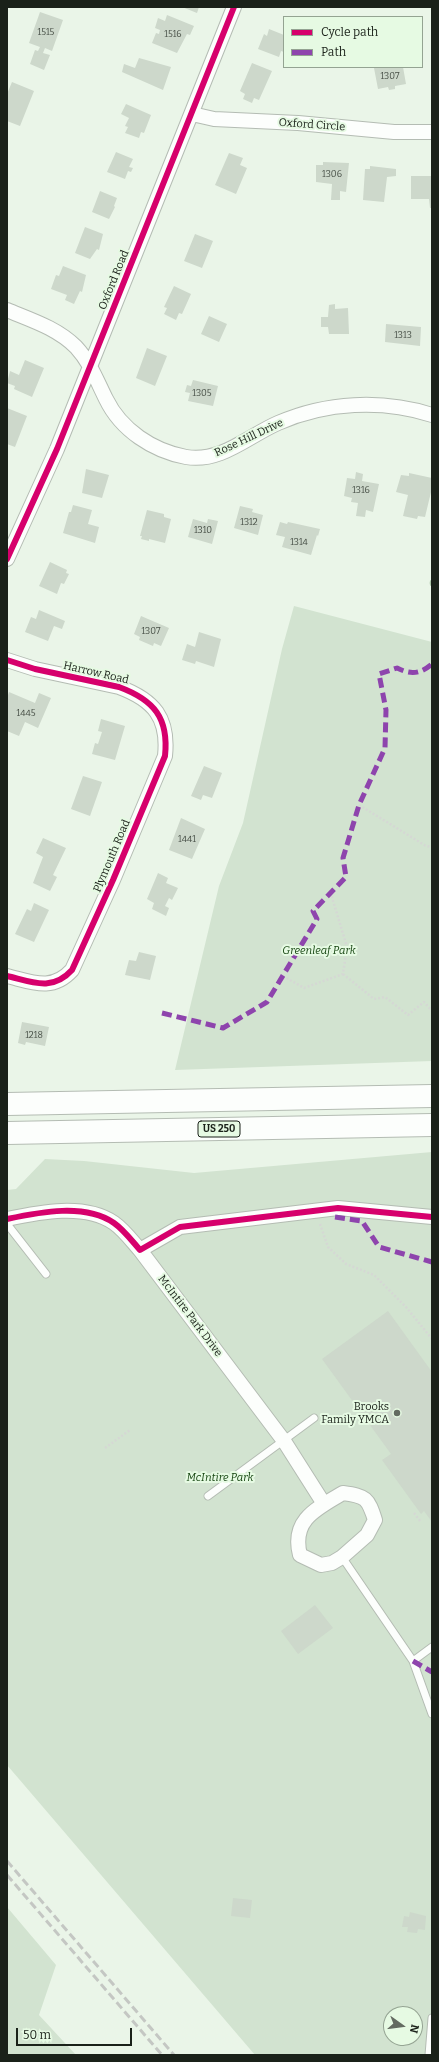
<!DOCTYPE html>
<style>
body{margin:0}
#map{position:relative;width:439px;height:2062px;overflow:hidden;background:#eaf5e8;font-family:Bitter,serif}
canvas{display:block}
.frame{position:absolute;inset:0;border:8px solid #1a2119;pointer-events:none}
.legend{position:absolute;left:283px;top:16px;width:140px;height:52px;box-sizing:border-box;background:#e6fae3;border:1px solid #94a392;margin:0;padding:5px 7px;list-style:none;font-size:12px;color:#1a2119}
.legend li{display:flex;align-items:center;gap:8px;height:20px}
.legend b{width:20px;border:1px solid #94a392}
.north{position:absolute;left:383px;top:2006px;width:40px;height:40px;box-sizing:border-box;background:#e6fae3;border:1px solid #94a392;border-radius:50%;rotate:104deg;font-size:11px;font-weight:700;line-height:16px;text-align:center;color:#1a2119}
.north::after{content:'';display:block;margin:auto;width:14px;height:18px;background:#636b61;clip-path:polygon(50% 0,100% 100%,50% 72%,0 100%)}
.scale{position:absolute;left:16px;top:2028px;width:116px;height:18px;box-sizing:border-box;border:2px solid #1a2119;border-top:0;padding-left:5px;font-size:12px;line-height:14px;white-space:nowrap;color:#1a2119;-webkit-text-stroke:3px #e6fae3;paint-order:stroke}
</style>
<div id="map">
<canvas width="439" height="2062"></canvas>
<div class="frame"></div>
<ul class="legend">
<li><b style="height:5px;background:#d6006c"></b>Cycle path</li>
<li><b style="height:5px;background:#8e44ad"></b>Path</li>
</ul>
<div class="north">N</div>
<div class="scale">50 m</div>
</div>
<script>
const context = document.querySelector('canvas').getContext('2d');
context.lineJoin = 'round';
function paint(path, color) { context.fillStyle = color; context.fill(path, 'evenodd'); }
function strokePath(path, color, width, dash) { context.strokeStyle = color; context.lineWidth = width; context.lineCap = dash ? 'butt' : 'round'; context.setLineDash(dash || []); context.stroke(path); }
function label(font, color, halo, rows, align = 'center') {
  context.font = font + ' Bitter,serif'; context.lineWidth = 4; context.setLineDash([]); context.textBaseline = 'middle'; context.strokeStyle = halo; context.fillStyle = color; for (const [text, x, y, turn = 0] of rows) {
    context.save(); context.translate(x, y); context.rotate((+turn || 0) * Math.PI / 180); context.textAlign = isNaN(turn) ? turn : align; if (halo) context.strokeText(text, 0, 0); context.fillText(text, 0, 0); context.restore();
  }
}
paint(new Path2D(`
 M294,606L432,642V1061L175,1070L219,886L243,823L282,649Z
 M432,1152V2055H255L7,1765V1190L16,1189L45,1159L84,1161L194,1173ZM391,2014H415V2038H391Z
 M7,1907L56,1965L39,2015L76,2055H7Z`), '#d2e3d0');
strokePath(new Path2D(`
 M432,582V584`), '#adc8a9', 4.5);
paint(new Path2D(`
 M182,7H199L197,13Z
 M40,12L63,20L52,51L45,48L43,53L50,55L44,70L30,64L35,50L38,51L40,47L29,43Z
 M167,15L194,26L190,35L187,34L177,53L152,43L156,33L159,34L160,30L155,28L158,18L165,21Z
 M269,29L284,35V52L281,51L279,57L258,49L264,34L267,36Z
 M139,58L171,67L163,90L122,72L124,64L135,68Z
 M252,63L272,71L259,100L254,98L252,103L243,99L245,94L240,91Z
 M403,67L406,84L395,86V89L389,90L388,87L378,89L374,68Z
 M12,82L34,91L20,126L7,121V94Z
 M126,104L151,115L144,133L141,132L139,138L125,133L128,127L125,126L129,118L121,114Z
 M116,152L133,159L129,167L133,168L131,172L128,171L125,179L107,172Z
 M229,153L243,158L240,165L247,168L236,194L215,185Z
 M323,162L349,163L346,192L340,191V200H331L332,184L316,182V165H323Z
 M370,166L396,169V176L387,177L384,202L363,200L365,169H370Z
 M411,176H432V208H430L429,199H411Z
 M100,191L117,198L114,206L115,207L109,219L92,212Z
 M85,227L103,234L99,250L97,249L90,259L75,253Z
 M195,234L213,241L202,268L184,261Z
 M63,266L86,275L82,292L80,291L74,304L65,300L67,295L51,289L56,275L59,276Z
 M174,286L191,294L182,314L179,313L176,320L164,314L167,308L164,307Z
 M335,304V309L348,308L349,334H329L328,327H321V317H328L329,305Z
 M209,316L227,324L219,342L201,334Z
 M386,324L421,327L420,346L385,342Z
 M147,348L167,356L155,386L136,378Z
 M25,360L44,368L32,397L14,389L15,386L7,383L10,371L19,375Z
 M193,380L218,386L213,406L188,401L190,393L185,392L187,385L191,386Z
 M7,408L27,416L15,447L7,444Z
 M86,469L109,475L102,498L82,493Z
 M356,472L363,474L362,481L379,484L373,512L366,510L365,517L356,516L358,503L351,502L352,498L344,496L347,478L355,479Z
 M409,473L432,478V488L425,517L418,516L417,519L403,516L408,495L396,492L401,475L409,476Z
 M73,505L92,510L88,524L99,527L95,543L63,533L69,512H71Z
 M240,506L253,509L252,512L263,515L258,535L234,528Z
 M147,510L164,514V517L171,519L165,543L149,539V541L141,539L142,536H140Z
 M193,519L207,523L208,519L218,521L212,544L188,537Z
 M280,522L287,524L288,522L320,529L318,536L317,535L311,555L282,547L285,537L276,535Z
 M50,562L67,570L66,573L69,574L64,584L61,583L57,594L39,586Z
 M39,610L65,621L62,629L54,626L48,641L25,632L31,617L36,619Z
 M141,616L169,628L161,646L154,643L153,646L139,640L140,637L134,634Z
 M199,632L221,639L214,667L196,661L195,664L182,660L187,644L195,647Z
 M9,692L35,703L39,693L51,698L38,728L25,722L19,736L7,731V698Z
 M101,719L125,726L115,760L92,754L95,743L98,744L102,732L98,731Z
 M204,766L222,773L212,798L203,795L201,800L191,796Z
 M83,776L102,782L90,816L71,809Z
 M181,818L205,829L192,859L169,850Z
 M43,838L66,848L53,875L57,877L50,891L33,883L43,857L36,853Z
 M158,873L168,878L166,883L178,888L172,900L169,898L165,906L169,908L166,916L152,909L154,903L147,899Z
 M34,903L49,910L34,942L15,934L27,909L31,911Z
 M139,952L156,956L150,980L125,975L129,960L136,961Z
 M22,1022L49,1027L45,1046L26,1042L25,1045L18,1043Z
 M388,1311L432,1372V1522L424,1511L421,1514L382,1460L391,1454L322,1359Z
 M315,1605L333,1628L298,1654L281,1631Z
 M233,1898L252,1900L250,1918L231,1916Z
 M410,1912L426,1916L425,1930L418,1929L417,1933L407,1932L408,1927H402L404,1916L409,1917Z`), '#cdd8cb');
const lane = new Path2D(`
 M7,1224L46,1274
 M208,1496L314,1418
 M342,1557L413,1661L432,1714
 M413,1661L432,1647
 M429,2055L432,2018`);
const street = new Path2D(`
 M192,114L214,119L298,123L394,132H432
 M7,310C31,320 57,328 76,347C90,362 97,381 106,399C121,430 153,451 186,457C221,463 248,436 278,423C326,402 382,399 432,415
 M7,559L57,449L234,7
 M7,660L35,669L119,687C154,700 169,718 165,756L113,880L72,970C52,992 32,982 7,976
 M7,1219C40,1212 85,1203 114,1223C124,1230 132,1241 140,1250L284,1441L324,1504
 M140,1250L180,1227L338,1208L432,1217
 M343,1493C366,1496 368,1498 375,1520L367,1535L342,1557L332,1563L321,1565L300,1555C291,1520 316,1509 343,1493Z`);
const highway = new Path2D(`
 M7,1104L432,1096
 M7,1133L432,1125`);
strokePath(lane, '#b4bcb3', 9);
strokePath(street, '#b4bcb3', 16);
strokePath(highway, '#b4bcb3', 24);
strokePath(new Path2D(`
 M359,805L426,846L432,847
 M343,974L374,999L385,997L408,1015L424,1002L432,1011
 M283,976L304,988L343,974L347,947L331,894
 M320,1224L328,1247L346,1264L374,1275L406,1307L432,1339
 M105,1448L130,1430
 M414,1513L421,1522`), '#d5d8d4', 2.5, [2, 2]);
strokePath(lane, '#fcfefc', 7);
strokePath(street, '#fcfefc', 14);
strokePath(highway, '#fcfefc', 22);
strokePath(new Path2D(`
 M7,1861L174,2055
 M7,1875L162,2055`), '#c4c7c3', 3, [8, 4]);
strokePath(new Path2D(`
 M162,1013L223,1028L267,1002L317,919L313,911L346,877L343,858L359,805L385,748L386,710L379,674L397,668C411,675 420,674 432,664
 M335,1217L362,1221L379,1247L432,1262
 M413,1661L432,1672`), '#8e44ad', 5, [10, 5]);
strokePath(new Path2D(`
 M7,559L57,449L234,7
 M7,660L35,669L119,687C154,700 169,718 165,756L113,880L72,970C52,992 32,982 7,976
 M7,1219C40,1212 85,1203 114,1223C124,1230 132,1241 140,1250L180,1227L338,1208L432,1217`), '#d6006c', 6);
for (const [x, y, r, color] of [
 [397,1413,4,"#636b61"]
]) { const dot = new Path2D(); dot.arc(x, y, r, 0, 2 * Math.PI); context.fillStyle = color; context.fill(dot); strokePath(dot, '#e6fae3', 1.5); }
label('9px', '#474f46', null, [
 ["1515",46,32],
 ["1516",173,34],
 ["1307",390,76],
 ["1306",332,174],
 ["1313",403,335],
 ["1305",202,393],
 ["1316",361,490],
 ["1312",249,522],
 ["1310",203,530],
 ["1314",299,542],
 ["1307",151,631],
 ["1445",26,713],
 ["1441",187,839],
 ["1218",34,1035]
]);
for (const [x, y, w] of [
 [219,1129,42]
]) { const box = new Path2D(); box.roundRect(x - w / 2, y - 8, w, 16, 3); context.fillStyle = '#e6fae3'; context.fill(box); strokePath(box, '#1a2119', 1); }
label('bold 10px', '#1a2119', null, [
 ["US 250",219,1129]
]);
label('11px', '#1a2119', '#e6fae3', [
 ["Oxford Circle",312,125,4],
 ["Oxford Road",114,280,-68],
 ["Rose Hill Drive",249,438,-25],
 ["Harrow Road",96,673,13],
 ["Plymouth Road",112,856,-67],
 ["McIntire Park Drive",190,1316,53]
]);
label('italic 11px', '#164511', '#e6fae3', [
 ["Greenleaf Park",319,951],
 ["McIntire Park",220,1478]
]);
label('11px', '#1a2119', '#e6fae3', [
 ["Brooks",389,1407],
 ["Family YMCA",389,1420]
], 'right');
</script>
